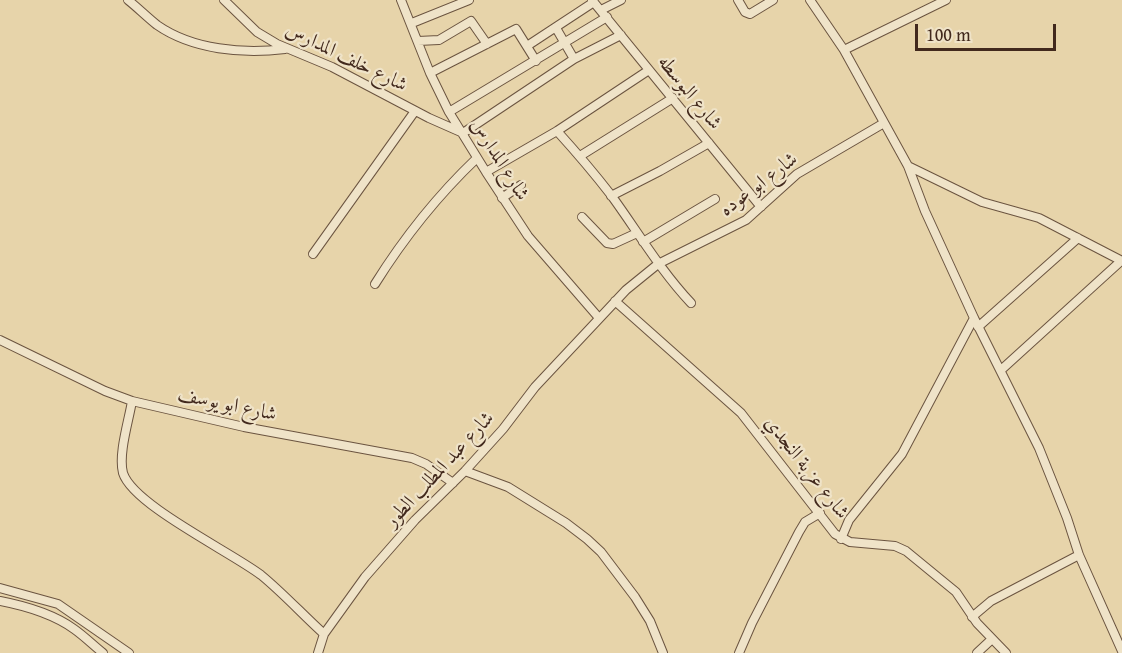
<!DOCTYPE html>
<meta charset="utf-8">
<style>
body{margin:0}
#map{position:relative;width:1122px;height:653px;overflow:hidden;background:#e7d4aa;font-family:"Gentium Book Plus",serif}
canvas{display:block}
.scale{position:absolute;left:915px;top:24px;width:141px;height:27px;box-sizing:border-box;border:3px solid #42291d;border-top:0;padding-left:8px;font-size:18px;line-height:21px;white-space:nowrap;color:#42291d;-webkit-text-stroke:4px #efe3c8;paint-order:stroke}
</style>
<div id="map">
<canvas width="1122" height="653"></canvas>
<div class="scale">100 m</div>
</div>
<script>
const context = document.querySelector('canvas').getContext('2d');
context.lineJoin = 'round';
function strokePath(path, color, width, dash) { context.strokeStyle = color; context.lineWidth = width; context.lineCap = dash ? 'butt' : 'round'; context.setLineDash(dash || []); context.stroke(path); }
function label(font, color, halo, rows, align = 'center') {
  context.font = font + ' "Gentium Book Plus",Amiri,serif'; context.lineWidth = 4.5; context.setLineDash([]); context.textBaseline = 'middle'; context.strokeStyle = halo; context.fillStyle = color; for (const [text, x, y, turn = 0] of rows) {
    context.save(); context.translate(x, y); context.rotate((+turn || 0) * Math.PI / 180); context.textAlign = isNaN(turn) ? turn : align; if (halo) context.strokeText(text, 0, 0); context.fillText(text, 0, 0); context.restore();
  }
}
const street = new Path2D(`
 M128,0C138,8 147,17 157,25C193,50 243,54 285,49
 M224,0L257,32L277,44L332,67L429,118L463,133L574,59L621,35
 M401,0L430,73L449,112L486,172L528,236L599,318
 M592,0L761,207
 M738,0L745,12L750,14L773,0
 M810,0L844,50L908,166L925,211L974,318L1039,448L1067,518L1079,555L1122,651
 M601,10L621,0
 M412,23L469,0
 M556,28L574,59
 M418,41L439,40L471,21L487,44
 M527,46L594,2
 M844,50L946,0
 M430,73L516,29L536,61
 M449,112L607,17
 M557,131C576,152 594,173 611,195C638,232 660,270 691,303
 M580,156L673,98
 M908,166L982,202L1039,218L1122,261
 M486,172L557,131L649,70
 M611,196L660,171L709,143
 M502,198L521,185
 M582,217L607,243L613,244L637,233
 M643,242L715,199
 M313,254L415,111
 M375,284C405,236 436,197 477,158
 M615,301L741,413L835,534L850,542L895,546L906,551L956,592L977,623L1006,653
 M978,327L1078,238
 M0,340L105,391L132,401L244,427L412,458L426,464L453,483
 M1001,370L1121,261
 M132,401C129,420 118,454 123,473C133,505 231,552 261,575C283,593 303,615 324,634
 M465,471L508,487L566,523L587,539L601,552L635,597L650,621L663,653
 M841,539L849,520L902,454L974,318
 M0,588L58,604L129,653
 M0,601C26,606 53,614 74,629C84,636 93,645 103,653
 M972,617L991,601L1079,555
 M318,653L324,634L365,577L415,520L465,471L503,429L535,387L626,290L658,264L746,220L797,174L884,123
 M739,653L752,623L799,532L805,522L820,513
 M977,653L992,639`);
strokePath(street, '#6b5440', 10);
strokePath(street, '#efe3c8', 8);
label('20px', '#42291d', '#efe3c8', [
 ["شارع خلف المدارس",346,58,26],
 ["شارع البوسطه",689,93,51],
 ["شارع المدارس",499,160,58],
 ["شارع ابو عوده",759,185,-37],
 ["شارع ابو يوسف",227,405,12],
 ["شارع عزبة النجدي",806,468,52],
 ["شارع عبد المطلب الطور",440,470,-47]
]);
</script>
